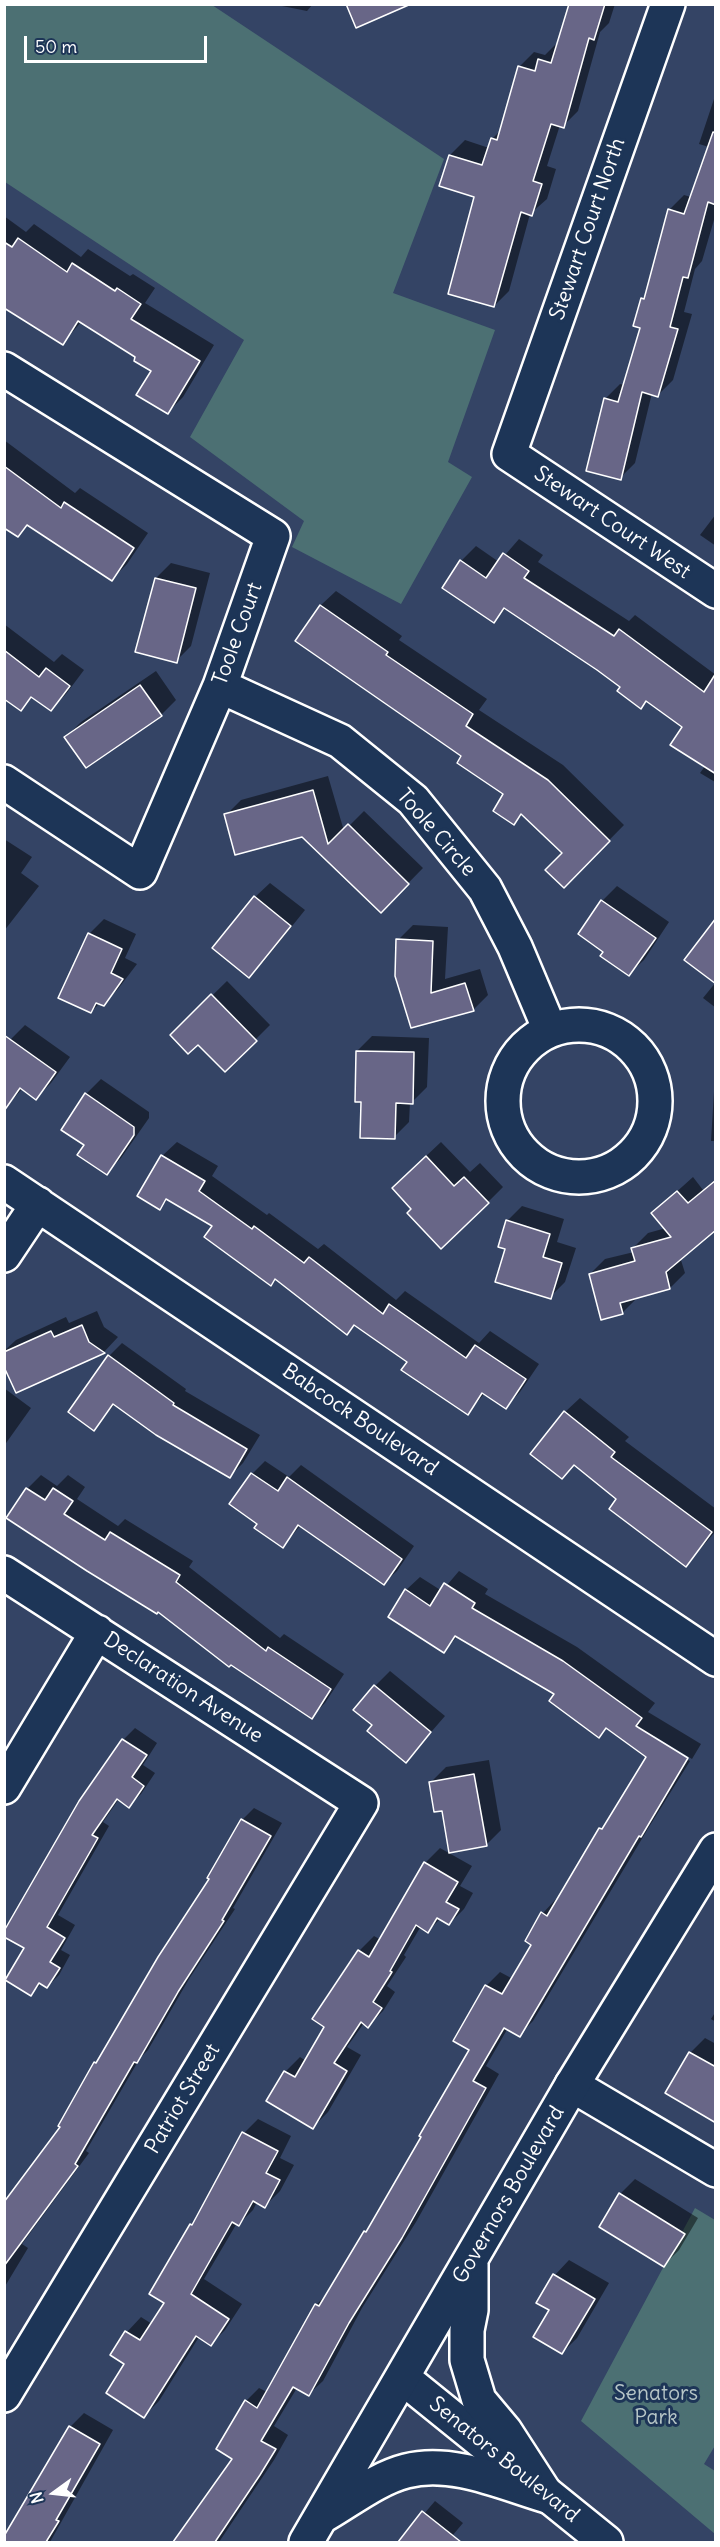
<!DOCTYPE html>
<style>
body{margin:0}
#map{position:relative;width:720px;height:2547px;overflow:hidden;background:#344465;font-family:Delius,sans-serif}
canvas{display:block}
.frame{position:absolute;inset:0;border:6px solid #fff;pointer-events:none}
.north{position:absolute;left:24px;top:2463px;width:60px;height:60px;-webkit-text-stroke:4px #1d3557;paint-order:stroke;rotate:255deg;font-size:16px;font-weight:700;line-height:24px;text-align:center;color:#fff}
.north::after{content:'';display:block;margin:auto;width:21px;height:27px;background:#fff;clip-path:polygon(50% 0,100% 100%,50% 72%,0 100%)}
.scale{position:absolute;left:24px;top:36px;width:183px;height:27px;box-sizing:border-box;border:3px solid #fff;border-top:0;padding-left:8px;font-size:18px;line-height:21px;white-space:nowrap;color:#fff;-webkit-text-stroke:4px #1d3557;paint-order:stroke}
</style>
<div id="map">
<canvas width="720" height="2547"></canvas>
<div class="frame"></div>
<div class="north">N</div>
<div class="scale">50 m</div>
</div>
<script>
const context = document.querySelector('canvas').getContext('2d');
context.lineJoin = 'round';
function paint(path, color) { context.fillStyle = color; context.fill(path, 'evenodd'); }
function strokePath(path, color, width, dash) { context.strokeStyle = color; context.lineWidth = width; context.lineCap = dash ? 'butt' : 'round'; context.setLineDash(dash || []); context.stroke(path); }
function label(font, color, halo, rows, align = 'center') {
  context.font = font + ' Delius,sans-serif'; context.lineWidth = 6; context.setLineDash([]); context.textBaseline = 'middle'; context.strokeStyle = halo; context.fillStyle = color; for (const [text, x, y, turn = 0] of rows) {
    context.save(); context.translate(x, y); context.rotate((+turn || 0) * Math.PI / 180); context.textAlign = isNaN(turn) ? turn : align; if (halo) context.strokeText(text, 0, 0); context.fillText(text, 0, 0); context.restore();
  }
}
paint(new Path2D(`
 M4,5H212L444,159L393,293L495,330L448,462L472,477L401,604L292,547L304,521L190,437L244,340L5,182Z
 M695,2208L715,2220L716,2444L704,2464L715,2471V2534L581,2421Z`), '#4c7073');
paint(new Path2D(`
 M272,4H313L307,11Z
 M571,4H615L609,23L600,32L578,111L563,126L560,125L547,166L556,169L547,199L530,214L509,291L494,306L476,196L441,185L450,155L465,140L489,148L492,139L502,129L519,67L534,52L545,55L555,45L558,46Z
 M716,93V213L702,261L695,269L684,312L692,314L673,380L658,395L652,393L635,463L620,478L605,399L620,384L625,385L642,327V299L647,294L669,210L684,195L691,197L709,147L699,144Z
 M4,216L26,232L34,224L81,257L88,249L130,276L133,274L155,288L145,303L214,345L183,397L168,412L153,370L137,357L82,321L63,343L4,305Z
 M4,440L75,493L80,488L148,533L127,564L112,579L29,524L18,535L4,526Z
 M716,514V546L700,535Z
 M519,539L543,555L538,562L629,621L635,615L716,675L715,782L700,773L705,766L684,726L648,700L640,707L622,686L506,608L494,621L461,561L476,546L499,562Z
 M171,563L210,573L191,646L176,661L156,578Z
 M336,591L402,636L399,640L487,699L479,710L563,765L624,825L564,886V853L523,814L514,823L505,793L463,756L297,640L321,605Z
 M4,624L54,662L62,654L84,670L66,694L51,709L33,696L21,709L4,697Z
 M156,671L176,700L161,715L66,737L81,722Z
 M328,776L344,831L364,811L423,868L381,911L302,835L226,815L241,800Z
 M4,839L32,857L21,873L39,886L4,931Z
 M270,883L305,910L264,961L249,976L255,897Z
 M617,886L669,922L644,960L629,974L605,951L602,901Z
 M104,919L136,934L125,958L137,964L118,989L103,1004L100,1003L91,1012L89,934Z
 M413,925L448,927L445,979L480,969L488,995L473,1010L412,1027L398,940Z
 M227,981L270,1025L225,1070L198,1043L172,1035Z
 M716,982V1008L703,998Z
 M25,1025L70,1057L51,1083L36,1098L23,1088L6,1107L10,1040Z
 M372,1036L429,1038L427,1087L412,1102H410L409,1122L394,1137L363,1100L357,1051Z
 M716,1059V1141H711Z
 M101,1079L149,1112V1118L121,1158L107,1173L86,1145V1094Z
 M177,1142L218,1166L212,1176L267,1215L269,1213L318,1249L324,1244L396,1300L405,1291L479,1343L490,1331L539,1364L520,1392L506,1407L485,1393L468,1413L409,1361L355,1324L347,1333L276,1278L270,1284L214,1226L168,1199L159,1208L162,1156Z
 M441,1142L470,1172L480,1163L503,1187L488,1202L413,1209L408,1173Z
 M693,1177L703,1190L716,1179V1228L680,1257L685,1273L670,1288L637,1298L622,1313L590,1274L605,1259L634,1252L633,1248L648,1233L666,1228L653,1213Z
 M522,1206L564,1219L557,1242L576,1248L565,1282L550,1297L506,1248L507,1221Z
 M97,1311L104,1327L118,1337L104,1352L17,1391L4,1364V1351L16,1340L66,1317L69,1323Z
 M122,1343L186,1389L185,1391L260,1435L243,1463L230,1476L115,1404L93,1429L109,1356Z
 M4,1388L31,1408L4,1446Z
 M580,1398L629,1437L625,1441L716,1509V1531L686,1565L618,1498L575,1464L562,1477L565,1412Z
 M265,1461L289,1477L301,1465L414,1546L397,1571L384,1583L301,1525L283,1546L252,1474Z
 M41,1475L57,1486L68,1475L85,1487L77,1499L118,1526L125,1519L193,1561L189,1567L280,1638L284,1634L344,1674L325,1703L311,1717L27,1489Z
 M459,1571L488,1589L485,1594L577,1647L655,1703L648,1712L701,1744L692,1759L654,1736L652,1737L690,1761L649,1827L533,2021L519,2035L508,2028L486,2066L499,2074L416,2222L362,2308L323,2381L309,2394L297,2388L274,2426L288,2435L274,2460L219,2542H175L234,2458L246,2401L259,2388L267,2392L316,2305L328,2293L370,2227L471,2049L455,2040L486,1986L500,1972L513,1979L533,1944L543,1913L556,1899L558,1901L601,1829L611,1818L648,1756L607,1727L599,1736L556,1693L458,1636L443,1651L406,1590L420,1577L442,1591Z
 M390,1671L445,1716L406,1761L374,1725L375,1686Z
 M135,1728L157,1743L143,1765L155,1773L141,1794L129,1806L119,1799L103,1822L109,1826L58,1915L75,1925L61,1950L70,1955L59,1975L47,1987L42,1983L31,1994L26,1948L80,1802L123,1740Z
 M489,1760L501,1830L486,1845L443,1809L431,1782L446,1767Z
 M254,1808L282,1823L233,1908L235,1909L189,1979L148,2050L140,2058L86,2151L89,2153L22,2244L28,2248L4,2288V2223L62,2127L60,2126L96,2063L211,1878L209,1877L242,1820Z
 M440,1848L472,1866L460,1886L473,1893L464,1909L449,1924L440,1919L428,1931L421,1926L404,1955L406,1957L387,1986L395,1992L383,2011L368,2026L364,2023L347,2047L361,2055L328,2112L313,2127L285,2072L300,2057L306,2061L326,2026L314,2018L359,1951L374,1936L381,1940L425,1863Z
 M716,2011V2022L711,2019Z
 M705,2038L716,2044V2122L667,2092L690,2053Z
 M258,2119L291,2136L280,2158L294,2165L280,2191L265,2206L257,2202L253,2210L239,2224L237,2223L204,2279L242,2304L225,2330L211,2344L199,2337L159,2401L144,2416L126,2363L112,2354L127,2332L141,2317L152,2324L166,2302L191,2225L199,2217L244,2133Z
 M635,2179L698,2218L679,2250L664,2265L620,2194Z
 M569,2260L609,2283L577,2338L562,2353L551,2310L538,2302L555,2275Z
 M84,2413L113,2430L50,2542H4L70,2427Z
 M435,2501L463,2523L447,2542H400Z`), '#0007');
const building = new Path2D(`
 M346,4H411L356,28Z
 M569,4H605L594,40L589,38L564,128L551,124L533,181L542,184L532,216L521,212L494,307L448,294L474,197L439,186L449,155L482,165L491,138L497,140L518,66L535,71L538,59L551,63Z
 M713,132L716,133V205L708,202L688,278L683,277L670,327L678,329L658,397L642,392L621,480L586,471L604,398L618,402L640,328L633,326L641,298L644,299L668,209L684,214Z
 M18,238L67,272L72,263L115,291L117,288L141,304L131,319L200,361L168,414L136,395L151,371L134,361L135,357L78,321L63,345L4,308V242L12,247Z
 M4,466L61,508L64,502L134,548L112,581L27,525L18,537L4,528Z
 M503,553L529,571L524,578L614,636L619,629L704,692L716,673V774L670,745L682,727L646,701L641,709L617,691L620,687L597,670L504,608L494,623L442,588L460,560L486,578Z
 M155,578L196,588L177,663L135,652Z
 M320,605L388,652L386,655L473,714L466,726L548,780L610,841L564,888L545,870L562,853L521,814L514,825L493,811L503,794L457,763L461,756L295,641Z
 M4,650L39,677L46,668L70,686L51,711L31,697L21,711L4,699Z
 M140,685L162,716L86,768L64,737Z
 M313,790L328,844L348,824L409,884L381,913L302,837L235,855L224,814Z
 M254,896L291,926L249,978L212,948Z
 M601,900L656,938L629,976L600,956L603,952L578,934Z
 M716,918V984L684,960Z
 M88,933L122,949L111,973L123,979L104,1006L96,1003L91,1013L58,998Z
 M396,939L433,941L431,993L465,983L474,1011L411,1028L395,976Z
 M211,994L257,1041L225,1072L198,1045L188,1054L170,1035Z
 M4,1035L56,1072L36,1100L20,1088L4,1111Z
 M356,1051L414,1052L413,1104L396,1103L395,1139L360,1138L361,1102H355Z
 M85,1093L134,1127V1135L107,1175L77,1155L84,1145L61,1130Z
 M161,1155L205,1181L199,1191L252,1229L254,1226L304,1263L309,1257L383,1314L389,1304L466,1358L475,1345L526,1379L506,1409L482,1393L468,1415L401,1370L407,1362L354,1325L347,1335L275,1279L271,1286L204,1237L212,1226L166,1199L160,1210L137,1196Z
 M426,1156L454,1186L464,1177L489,1203L441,1249L407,1213L411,1209L392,1188Z
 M716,1180V1230L666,1272L670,1289L620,1303L623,1314L601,1320L589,1274L635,1261L631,1248L671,1237L651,1213L677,1191L688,1203Z
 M506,1220L550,1234L543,1257L562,1263L551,1299L495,1282L505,1249L498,1247Z
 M82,1325L89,1342L105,1353L16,1393L4,1367V1352L51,1331L54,1337Z
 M108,1355L174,1403L173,1405L247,1449L230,1478L156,1435L113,1404L94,1431L68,1412Z
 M564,1411L615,1452L611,1457L712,1532L686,1567L609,1509L616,1499L574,1465L562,1479L530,1454Z
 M251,1473L278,1491L287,1477L402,1559L384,1585L298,1525L283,1548L254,1528L257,1524L229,1504Z
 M26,1488L45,1500L53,1488L73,1501L64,1514L105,1540L110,1532L180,1575L176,1582L266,1651L268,1647L331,1689L312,1719L231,1665L229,1667L158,1612L157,1614L87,1571L6,1518Z
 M444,1583L475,1603L472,1608L563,1661L642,1718L636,1726L688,1758L641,1837L639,1836L520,2037L504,2028L473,2081L486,2088L402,2238L349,2323L309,2396L293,2387L261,2441L276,2449L260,2475L215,2542H173L232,2459L216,2449L245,2400L257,2408L315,2304L319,2306L364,2231L366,2232L421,2137L419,2136L469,2050L453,2041L485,1985L502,1994L531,1945L525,1941L541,1912L547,1916L599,1828L602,1829L646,1757L606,1728L599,1738L549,1701L554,1694L455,1636L444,1653L388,1617L405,1589L430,1606Z
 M374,1685L431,1732L406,1763L367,1731L372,1725L353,1710Z
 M122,1739L147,1755L132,1777L144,1786L129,1808L117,1799L92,1835L98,1838L47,1927L65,1938L50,1962L60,1968L47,1988L39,1983L31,1996L5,1980L24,1948L4,1937V1931L79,1801Z
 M474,1774L487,1846L449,1853L442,1811L434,1812L429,1782Z
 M241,1819L271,1836L222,1920L224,1921L178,1992L137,2063L134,2062L75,2164L78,2166L4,2266V2202L60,2127L58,2126L94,2062L96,2063L158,1957L209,1879L207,1878Z
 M424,1862L458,1882L446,1902L459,1909L449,1925L437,1918L428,1933L416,1925L390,1971L392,1972L373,2002L382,2008L368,2028L361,2022L334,2063L347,2071L313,2129L266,2101L284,2071L295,2077L324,2027L312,2019L358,1950L369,1957Z
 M689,2052L716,2067V2123L665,2093Z
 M242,2132L278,2151L266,2173L280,2180L265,2208L253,2201L239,2226L232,2222L191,2294L229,2319L211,2346L196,2336L144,2418L106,2393L124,2364L110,2355L125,2331L140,2340L164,2303L149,2294L190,2224L192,2225Z
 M619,2193L685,2234L664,2267L599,2227Z
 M553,2274L595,2299L562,2354L533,2337L549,2310L536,2303Z
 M69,2426L100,2444L56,2520L59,2521L46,2542H4V2536Z
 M422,2511L461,2542H398Z`);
paint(building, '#686687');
strokePath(building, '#fff', 1.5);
const minor = new Path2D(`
 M668,4L509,454L716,591
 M4,369L273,536L220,686L140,872L4,782
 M220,686L340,741L413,800L485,889L515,947L550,1030
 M503 1101a76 76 0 1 1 152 0a76 76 0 1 1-152 0Z
 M4,1182L716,1659
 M4,1255L38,1204
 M4,1573L361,1803L4,2395
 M4,1787L97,1632
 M572,2085L716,2170
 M403,2378L606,2542`);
const major = new Path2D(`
 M471,2264V2310L467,2330V2360L479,2400L505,2431L547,2496
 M324,2515C350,2500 378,2478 406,2471C452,2459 503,2483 547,2496
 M306,2542L572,2085L716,1850`);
strokePath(minor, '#fff', 38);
strokePath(major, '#fff', 38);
strokePath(minor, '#1d3557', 33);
strokePath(major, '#1d3557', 33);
label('21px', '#fff', '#1d3557', [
 ["Stewart Court North",588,229,-71],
 ["Stewart Court West",612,523,34],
 ["Toole Court",238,634,-70],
 ["Toole Circle",436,833,49],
 ["Babcock Boulevard",360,1420,34],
 ["Declaration Avenue",183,1688,33],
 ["Patriot Street",183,2099,-59],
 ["Governors Boulevard",509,2195,-60],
 ["Senators Boulevard",504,2460,39]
]);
label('21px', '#b7c6c7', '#1d3557', [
 ["Senators",656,2394],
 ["Park",656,2418]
]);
</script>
